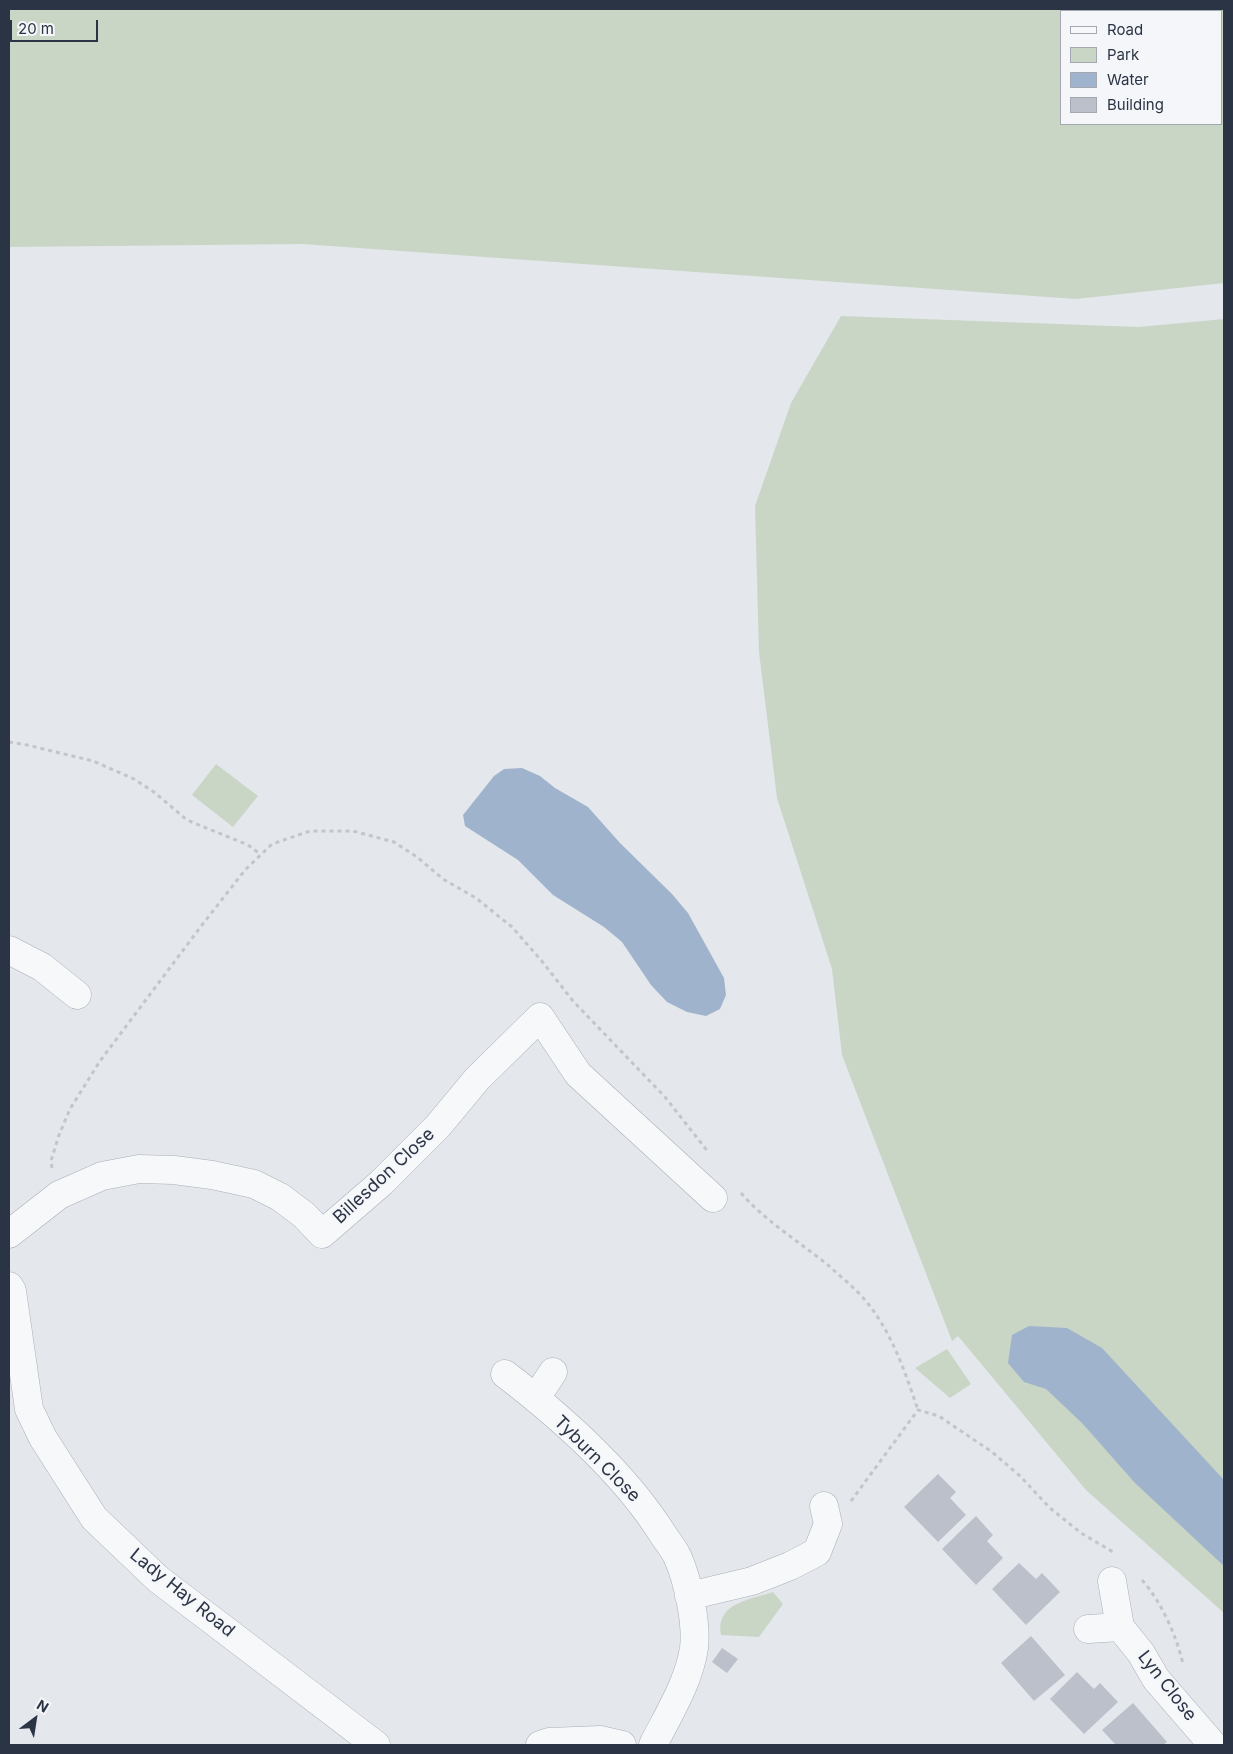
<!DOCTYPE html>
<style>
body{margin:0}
#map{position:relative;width:1233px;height:1754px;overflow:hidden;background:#e4e7ec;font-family:Inter,sans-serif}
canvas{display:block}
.frame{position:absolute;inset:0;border:10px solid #2b3445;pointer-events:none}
.legend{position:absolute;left:1060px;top:10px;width:162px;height:115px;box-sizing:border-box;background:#f4f6f9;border:1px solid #a4a8b1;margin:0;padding:6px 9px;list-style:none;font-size:15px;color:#2b3445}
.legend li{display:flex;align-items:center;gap:10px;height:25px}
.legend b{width:25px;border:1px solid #a4a8b1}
.north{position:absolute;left:10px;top:1694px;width:50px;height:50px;-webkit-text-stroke:4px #f4f6f9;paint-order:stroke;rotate:31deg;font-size:14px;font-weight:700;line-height:20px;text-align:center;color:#2b3445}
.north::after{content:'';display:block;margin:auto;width:18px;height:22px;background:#2b3445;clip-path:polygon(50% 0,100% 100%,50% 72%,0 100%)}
.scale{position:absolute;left:10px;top:20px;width:88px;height:22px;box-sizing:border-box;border:2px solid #2b3445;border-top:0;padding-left:6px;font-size:15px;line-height:18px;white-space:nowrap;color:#2b3445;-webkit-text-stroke:4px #f4f6f9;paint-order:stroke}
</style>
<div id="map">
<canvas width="1233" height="1754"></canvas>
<div class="frame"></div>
<ul class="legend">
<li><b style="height:6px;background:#f7f8fa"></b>Road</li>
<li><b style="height:14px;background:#c9d6c5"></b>Park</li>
<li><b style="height:14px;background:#9fb4cc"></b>Water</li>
<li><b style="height:14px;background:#bbc0ca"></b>Building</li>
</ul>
<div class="north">N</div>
<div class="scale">20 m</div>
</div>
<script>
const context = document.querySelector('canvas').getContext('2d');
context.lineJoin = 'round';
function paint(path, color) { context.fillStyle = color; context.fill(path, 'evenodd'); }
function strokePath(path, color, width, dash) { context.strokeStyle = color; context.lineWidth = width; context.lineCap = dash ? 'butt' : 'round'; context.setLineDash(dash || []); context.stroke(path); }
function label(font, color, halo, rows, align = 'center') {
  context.font = font + ' Inter,sans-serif'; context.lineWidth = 4; context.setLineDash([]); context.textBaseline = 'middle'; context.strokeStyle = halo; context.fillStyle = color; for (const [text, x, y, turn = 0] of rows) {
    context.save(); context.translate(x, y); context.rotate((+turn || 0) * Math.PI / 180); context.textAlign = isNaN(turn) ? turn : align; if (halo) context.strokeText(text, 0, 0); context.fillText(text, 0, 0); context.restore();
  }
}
paint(new Path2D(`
 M9,9H1224V283L1076,299L302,244L9,247ZM1062,11H1222V124H1062Z
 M841,316L1139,327L1224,319V1613L1086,1490L958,1336L952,1341L842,1055L832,969L777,798L759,652L755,506L791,403Z
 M216,764L258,796L233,827L192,795Z
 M947,1349L971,1384L950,1398L915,1368Z
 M773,1592L783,1604L759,1637L721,1635C715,1603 749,1600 773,1592Z`), '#c9d6c5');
paint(new Path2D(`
 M522,768L540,776L555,788L588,807L620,843L672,894L688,913L724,978L726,995L720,1009L706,1016L687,1012L667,1002L651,985L622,942L604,927L553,895L518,860L465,826L463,815L494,776L504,769Z
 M1029,1326L1067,1328L1102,1348L1224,1480V1566L1135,1483L1082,1423L1046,1389L1024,1382L1008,1363L1012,1335Z`), '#9fb4cc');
paint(new Path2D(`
 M938,1474L956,1492L950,1498L966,1515L938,1542L904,1507Z
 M976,1516L993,1535L987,1541L1003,1558L976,1585L942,1549Z
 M1019,1563L1036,1579L1042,1573L1060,1592L1026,1625L992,1589Z
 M1031,1636L1065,1675L1034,1701L1001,1663Z
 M722,1648L738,1659L727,1673L712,1662Z
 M1077,1672L1094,1689L1100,1683L1118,1702L1084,1734L1050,1699Z
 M1133,1703L1167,1742L1163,1745H1116L1102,1730Z`), '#bbc0ca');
const minor = new Path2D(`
 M9,950L42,967L77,995
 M9,1234L59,1195L102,1176L139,1169L174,1170L212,1175L254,1184L280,1197L304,1215L322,1234L381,1183L438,1126L477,1079L540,1017L578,1074L713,1198
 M9,1286L12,1291L29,1409L43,1438L94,1518L158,1579L376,1745
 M505,1374C561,1417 624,1473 662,1533C667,1541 674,1549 678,1558C688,1581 697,1623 694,1648C689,1682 668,1715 653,1745
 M536,1398L553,1372
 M1112,1581L1120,1627L1141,1653L1156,1679L1213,1745
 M689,1596L752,1581L790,1566L817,1552L828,1524L824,1506
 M1088,1629L1120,1627
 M540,1745L549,1742L600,1740L622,1745`);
strokePath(minor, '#a9aeb7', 29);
strokePath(new Path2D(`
 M9,742L27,745L93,761L134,779L154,792L187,820L248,845L260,854
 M52,1168L51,1161L59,1135L70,1109L100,1061L202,925L245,870L272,844L310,831H353L394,842L417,857L443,879L476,898L512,927L541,960L573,1001L665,1097L709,1153
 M741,1193C766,1222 800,1242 829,1266C841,1277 855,1288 865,1300C892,1332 905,1372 918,1410
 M851,1501L918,1410L939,1416L992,1452L1020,1476L1050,1508L1081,1533L1113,1552
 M1142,1580C1161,1601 1177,1637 1183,1664`), '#c2c5cb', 3, [4, 4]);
strokePath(minor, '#f7f8fa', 28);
label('18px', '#2b3445', '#f4f6f9', [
 ["Billesdon Close",384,1176,-43],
 ["Tyburn Close",597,1459,45],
 ["Lady Hay Road",182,1593,39],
 ["Lyn Close",1167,1686,52]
]);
</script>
